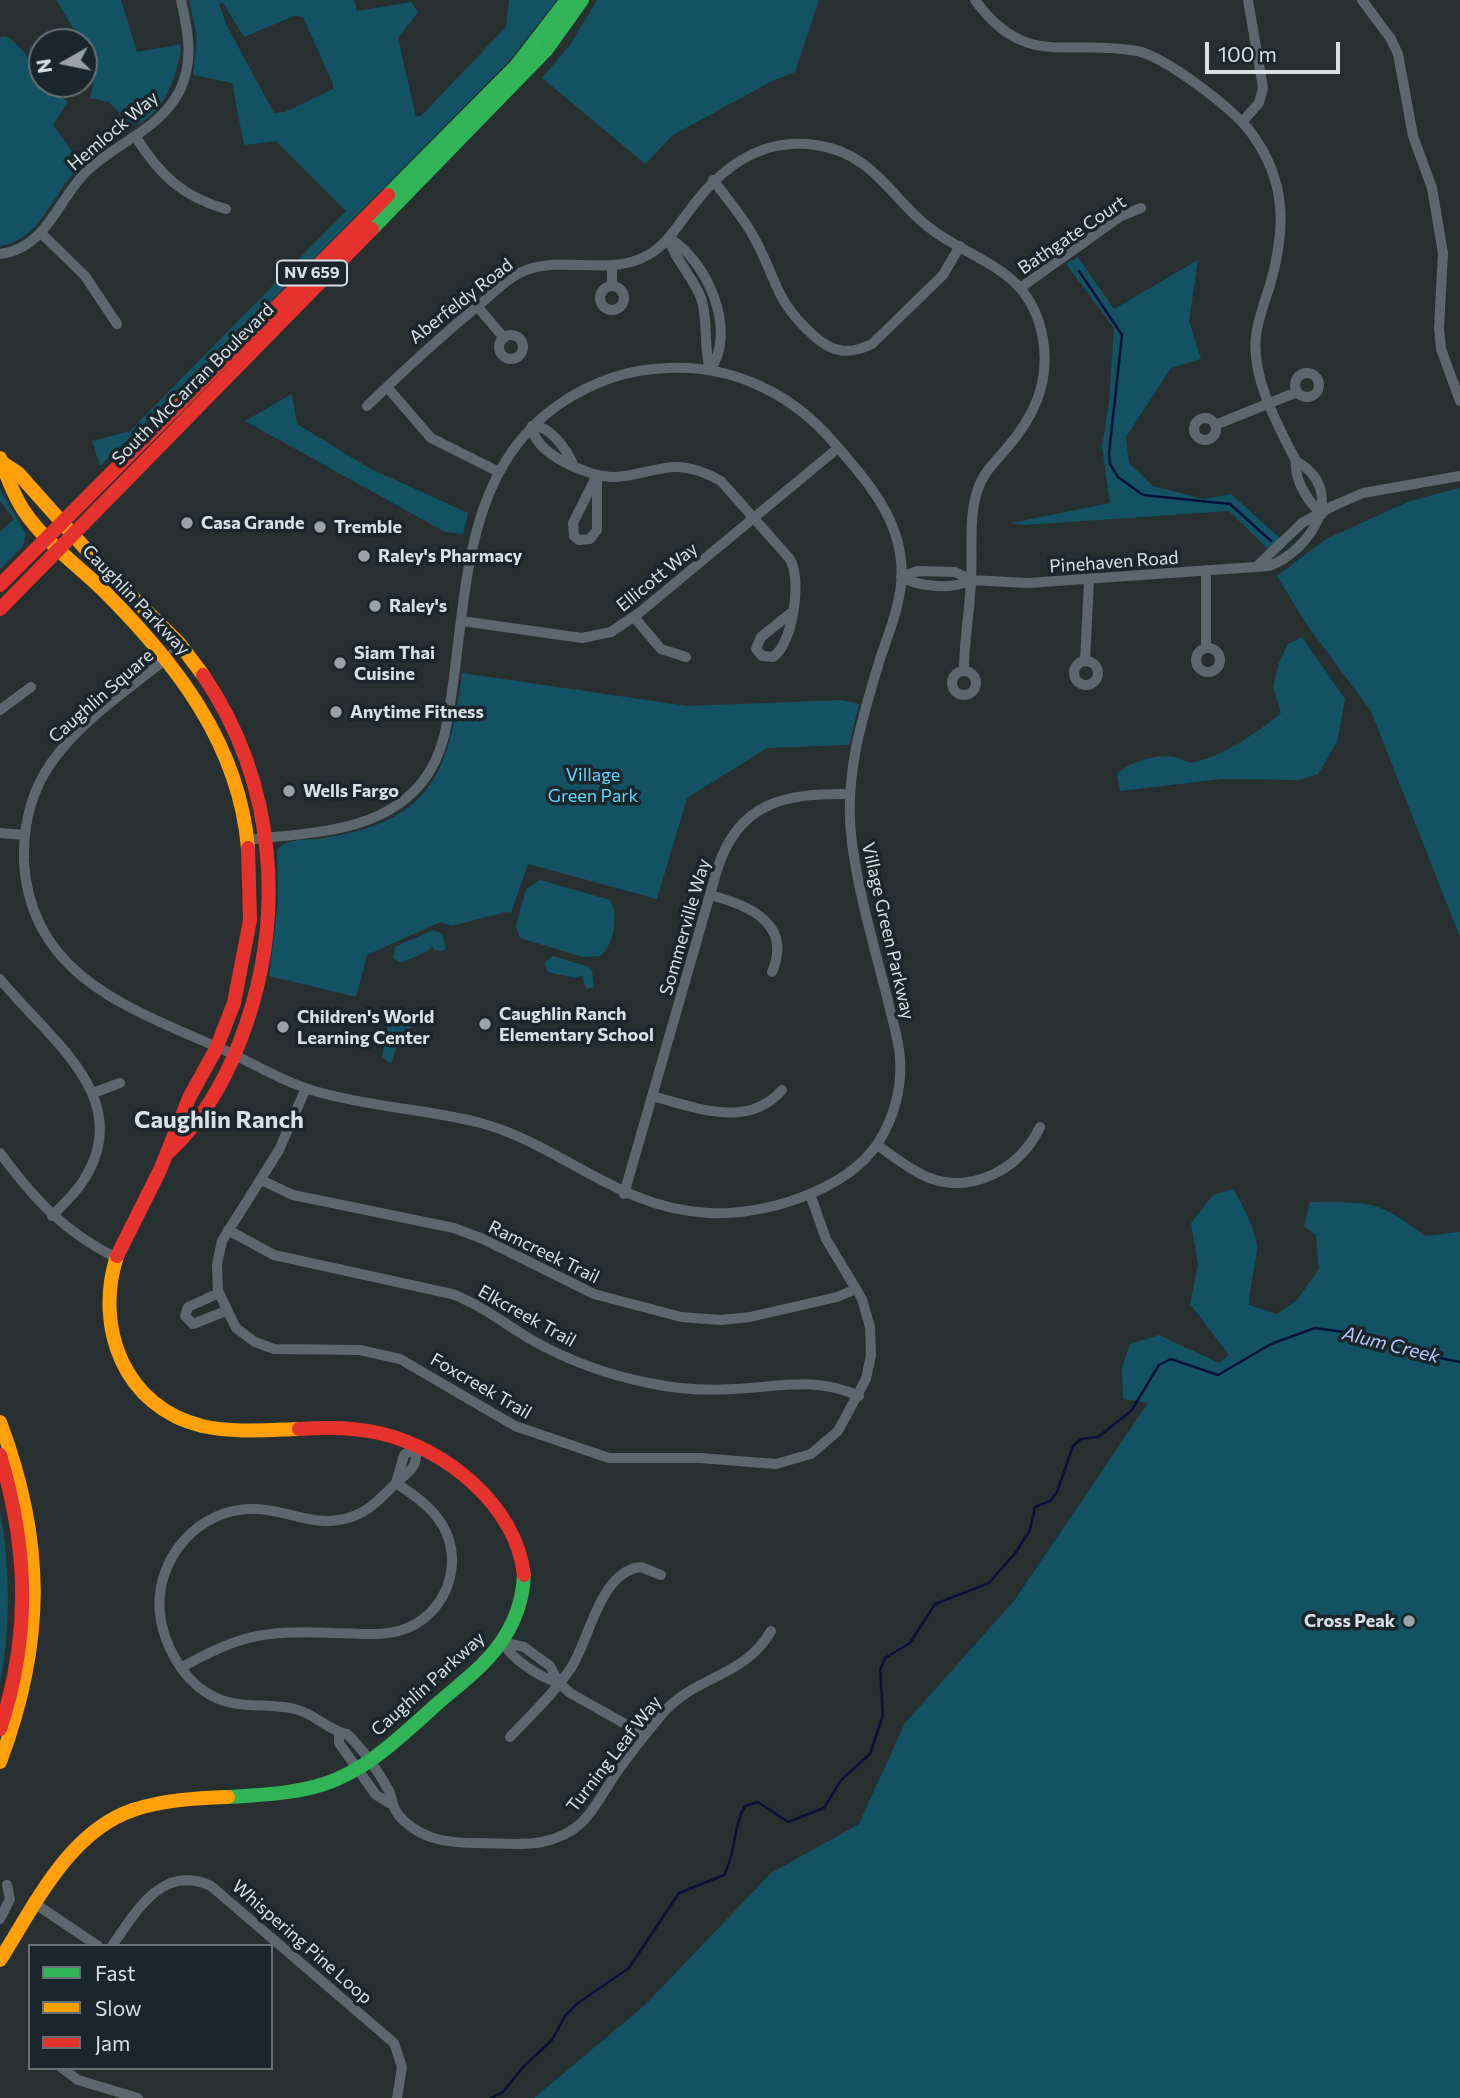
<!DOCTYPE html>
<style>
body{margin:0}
#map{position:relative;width:1460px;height:2098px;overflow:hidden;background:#282f31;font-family:Commissioner,sans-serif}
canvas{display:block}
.legend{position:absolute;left:28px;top:1944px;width:245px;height:126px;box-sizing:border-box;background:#1a262b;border:2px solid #667075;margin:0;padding:9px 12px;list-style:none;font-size:21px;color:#d8e0e3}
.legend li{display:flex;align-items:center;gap:14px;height:35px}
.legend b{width:35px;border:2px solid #667075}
.north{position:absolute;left:28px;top:28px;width:70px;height:70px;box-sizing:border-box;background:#1a262b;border:2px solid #667075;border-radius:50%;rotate:261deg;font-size:19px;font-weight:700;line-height:28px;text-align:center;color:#d8e0e3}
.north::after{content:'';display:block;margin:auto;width:24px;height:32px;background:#9aa2a5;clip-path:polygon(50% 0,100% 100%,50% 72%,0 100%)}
.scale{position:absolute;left:1205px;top:42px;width:135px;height:32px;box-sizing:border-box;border:4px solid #d8e0e3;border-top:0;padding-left:9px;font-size:21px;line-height:24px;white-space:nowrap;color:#d8e0e3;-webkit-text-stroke:5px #1a262b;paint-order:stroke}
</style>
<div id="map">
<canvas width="1460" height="2098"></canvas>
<ul class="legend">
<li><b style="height:9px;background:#30b455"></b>Fast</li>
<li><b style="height:9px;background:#ff9f0a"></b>Slow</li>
<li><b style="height:9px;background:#e5322d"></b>Jam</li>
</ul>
<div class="north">N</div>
<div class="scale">100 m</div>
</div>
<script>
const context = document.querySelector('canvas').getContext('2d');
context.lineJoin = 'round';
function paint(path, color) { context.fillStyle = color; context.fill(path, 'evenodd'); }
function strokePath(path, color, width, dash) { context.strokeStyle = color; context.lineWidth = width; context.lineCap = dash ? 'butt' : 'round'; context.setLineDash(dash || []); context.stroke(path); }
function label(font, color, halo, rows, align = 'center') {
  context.font = font + ' Commissioner,sans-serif'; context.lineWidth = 7; context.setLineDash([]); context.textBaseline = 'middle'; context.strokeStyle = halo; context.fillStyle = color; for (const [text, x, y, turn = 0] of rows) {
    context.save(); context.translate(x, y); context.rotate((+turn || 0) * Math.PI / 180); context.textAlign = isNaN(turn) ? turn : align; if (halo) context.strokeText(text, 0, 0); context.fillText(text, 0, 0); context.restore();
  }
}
paint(new Path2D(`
 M56,0H121L137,52L181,44C180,70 162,122 132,125L109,102L90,98L97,66Z
 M189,0H354L357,11L411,2L418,12L398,38L416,117L421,116L506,27L509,0H557L509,61L243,330L100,466L92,441L130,431L346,211L276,141L244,145L232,83L193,75L197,37ZM223,3L244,37L294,16L303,17L333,84V89L285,112L274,113L227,26L219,4Z
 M597,0H819L795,72L772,81L673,135L645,164L542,78L570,45Z
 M6,36C34,53 38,88 68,101L53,125L82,165C53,190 43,239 0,246V37Z
 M1078,257L1114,309L1198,260L1189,321L1201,359L1171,368L1126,437L1129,463L1153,486L1204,499L1231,494L1281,539L1268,549L1229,511L1025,525L1011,523L1110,503L1102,447L1109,403L1114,328L1066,264Z
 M292,394L297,424L369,468L468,513L463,534L445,532L245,421Z
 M1460,488V937L1371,711L1307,625L1277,576L1326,539L1410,501Z
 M0,489L26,534L23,546L0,569V532L14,519L0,501Z
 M1302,637L1345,699L1337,742L1318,774L1300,780L1222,779L1120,791L1117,774C1130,762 1156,754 1174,757C1182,758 1186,764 1195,762C1227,754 1255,734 1281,713L1273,687L1279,663L1288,644Z
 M462,673L688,706L842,700L859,704L849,745L767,748L687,798L657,899L528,864L511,913L506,912L451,926L440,922L367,955L356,997L269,976L278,903L277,850C285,839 304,840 317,839C429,824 449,777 462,673Z
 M540,880L610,900C619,915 614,944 601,956L583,957L520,938L516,926L526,889Z
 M433,930L442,934L446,948L443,951L434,950L432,946L428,951L401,963L393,958L395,947Z
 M553,956L589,967L592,970L594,987L586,989L582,975L576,978L548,972L544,963Z
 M389,1018L412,1025L408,1038L400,1036L391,1064L382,1057Z
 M1233,1189C1243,1206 1254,1226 1257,1245C1258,1256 1249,1289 1249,1305L1277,1314L1297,1300L1319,1269L1316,1235L1304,1226L1310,1202C1370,1203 1375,1198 1425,1236L1460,1232V2098H534L645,2005L771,1873L859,1824L905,1723L1014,1601L1148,1403L1123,1399L1122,1368L1130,1344L1159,1335L1219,1363L1229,1355L1190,1304L1198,1265L1191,1223L1213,1195Z
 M0,1510C10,1569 11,1626 0,1684Z`), '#135263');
strokePath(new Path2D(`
 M1079,271L1122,335L1109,453L1110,464L1118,477L1143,495L1230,504L1271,541
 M491,2098L503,2092L523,2067L552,2040L565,2016L578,2003L629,1968L679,1893L724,1875C736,1854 733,1826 745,1806L758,1802L788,1822L824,1808L841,1780L870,1754L883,1715L880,1670L885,1658L910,1643L935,1604L989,1583L1016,1552L1030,1530L1035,1507L1050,1501L1057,1492L1073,1446L1081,1439L1098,1437L1131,1411L1159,1365L1171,1359L1218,1375L1271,1344L1315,1328L1365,1335L1400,1350L1460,1362`), '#09113a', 2.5);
strokePath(new Path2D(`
 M975,0C1026,70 1067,38 1137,51C1166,57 1235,110 1252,134C1287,182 1286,230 1270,285C1265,301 1258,319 1256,336C1251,377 1278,426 1296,461C1294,480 1308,502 1322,514
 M1362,0L1391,39L1398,54L1413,136L1432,188L1443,253L1439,328L1441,349L1460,401
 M1243,121L1259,103L1263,88L1248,0
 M135,136C159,174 182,197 226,209
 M713,180C726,197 740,214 751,232C777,276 772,299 814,336C833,353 849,355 872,344L943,275L960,246
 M41,233L85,276L117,324
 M669,238C707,260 738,331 710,370
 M669,238C675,261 693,276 701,298C709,322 703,347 710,370
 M0,254C47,248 57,200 87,171C117,142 160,130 180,90C194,61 188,30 181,0
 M612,265V286
 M600 298a12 12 0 1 1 24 0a12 12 0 1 1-24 0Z
 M1020,288L1121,216L1141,208
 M477,306L504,338
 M499 347a12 12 0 1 1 24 0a12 12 0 1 1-24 0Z
 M1295 385a12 12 0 1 1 24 0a12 12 0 1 1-24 0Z
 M387,387L431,438L497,471
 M367,406C405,369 439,338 480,304C495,292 510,275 529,269C567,257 612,276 648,255C667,244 676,228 689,211C720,168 760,137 816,145C879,154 893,206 941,236C988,266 1032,275 1043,339C1050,383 1034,417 1006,449C995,462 983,473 978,489C968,517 973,550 971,580C970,610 964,640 964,670
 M1194 429a11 11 0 1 1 22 0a11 11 0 1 1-22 0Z
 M1215,425L1297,392
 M573,464C566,449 549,424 532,426C533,454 589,477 614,477C636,477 657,466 679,467C695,468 707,473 721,481L789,558C803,577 793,644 773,657L762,656L756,649L761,637L791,613
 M597,475V530L590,539L579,540L574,536L573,523Z
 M1258,565L1302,523L1333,506L1363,493L1460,476
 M901,577L918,571L955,572L971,580L1028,583L1269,566C1311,550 1349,491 1296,461
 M901,577C920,587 953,590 971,580
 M634,617L661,649L686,657
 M462,621L582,638L611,632L639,613L838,448
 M182,646C138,683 84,716 51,763C31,792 23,826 24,861C30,978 134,1010 224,1050C255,1064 285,1083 318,1092C370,1107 425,1109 477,1122C560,1143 615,1208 708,1213C764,1216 846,1191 878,1143C894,1118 902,1088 900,1059C899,1039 892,1020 888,1001C875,949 859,896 852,843C843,778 862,718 881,656C889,633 898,610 901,585C907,526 871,486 835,444C793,394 734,365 668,368C628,369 590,383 558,405C467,469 467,584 453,684C448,718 445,753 423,781C382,834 308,832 247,840
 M1196 660a12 12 0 1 1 24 0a12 12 0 1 1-24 0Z
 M1206,648V570
 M1085,661L1089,581
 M1074 673a12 12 0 1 1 24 0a12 12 0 1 1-24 0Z
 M952 683a12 12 0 1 1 24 0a12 12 0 1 1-24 0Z
 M0,710L31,687
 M0,833L25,835
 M710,895C748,905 793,923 772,972
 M0,979C47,1038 140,1099 81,1184C73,1196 61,1206 52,1216
 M306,1088L279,1150L222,1241L217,1264L218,1291L236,1328L255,1342L274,1349L360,1350L400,1359L515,1426L609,1458H700L776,1464L811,1454L838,1431L866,1379L871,1355L870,1327L862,1299L826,1239L810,1194
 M93,1093L120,1083
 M652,1096C695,1107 747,1130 782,1090
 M877,1145C893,1156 909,1169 927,1177C972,1195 1020,1169 1040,1127
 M0,1153C34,1199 65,1233 117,1258
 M261,1180L293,1195L454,1228L483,1239L594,1294L681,1317L721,1320L750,1317L837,1297L856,1289
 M624,1194L717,870C738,802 785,793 849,794
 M228,1230L274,1255L452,1294C481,1305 504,1323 530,1339C567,1360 608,1375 649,1383C677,1389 706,1391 734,1389C779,1387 816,1376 859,1396
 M219,1293L188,1307L185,1316L193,1324L226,1311
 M396,1483L404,1455L416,1446C418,1469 410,1470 395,1484C378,1501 365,1516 339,1520C309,1525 283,1509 255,1509C199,1507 154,1559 160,1614C163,1643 182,1678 207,1693C235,1711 265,1702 295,1709C314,1713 329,1731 347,1734C362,1748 378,1771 388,1789C395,1802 390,1808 404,1821C425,1841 452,1843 479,1843C499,1843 522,1846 542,1842C587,1833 594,1805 617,1772C631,1752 647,1732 663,1713C696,1675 744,1678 771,1631
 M502,1642L524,1647L550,1666L559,1683L570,1693L645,1735
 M502,1642C513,1660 539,1677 559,1683
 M181,1668C239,1634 268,1630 333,1633C356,1633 380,1637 402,1630C445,1616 465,1565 443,1526C432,1507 414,1495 396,1483
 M339,1733V1743L376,1795L391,1804
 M510,1737C531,1715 554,1693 571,1668C590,1638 600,1571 641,1567L661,1575
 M37,1905L98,1946
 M0,1919L10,1899L7,1885
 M112,1946C136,1912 162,1863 211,1886L394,2043L402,2067L397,2098
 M62,2068L78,2080L138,2098`), '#5b666e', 10);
strokePath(new Path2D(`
 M388,195L516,66L567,0
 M372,229L547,49L582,0
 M228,1797C260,1795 293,1794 324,1784C369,1769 402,1735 437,1704C461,1683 489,1663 505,1636C517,1617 523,1596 524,1575`), '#30b455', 14);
strokePath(new Path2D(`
 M0,458C7,476 13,495 24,511C44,541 77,565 103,590C175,662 239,743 248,848
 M3,463L18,473L99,564L179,643L203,675
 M117,1256C94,1327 124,1407 202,1426C234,1433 267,1430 299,1429
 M0,1422C45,1542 45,1642 0,1762
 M0,1960C34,1907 68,1832 133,1810C163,1800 196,1798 228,1797`), '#ff9f0a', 14);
strokePath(new Path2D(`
 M0,585L388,195
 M0,609L372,229
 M169,1152C202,1121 224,1083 240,1041C287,920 277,784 203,675
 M117,1256L160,1170L189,1098L216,1049L234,1003L250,920L248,848
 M299,1429C326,1427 353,1427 379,1433C445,1448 516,1505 524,1575
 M0,1455C28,1548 31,1636 0,1729`), '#e5322d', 14);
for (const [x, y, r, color] of [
 [187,523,7,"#9aa2a5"],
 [320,527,7,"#9aa2a5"],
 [364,556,7,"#9aa2a5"],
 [375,606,7,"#9aa2a5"],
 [340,663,7,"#9aa2a5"],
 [336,712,7,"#9aa2a5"],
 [289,791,7,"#9aa2a5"],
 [485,1024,7,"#9aa2a5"],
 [283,1027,7,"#9aa2a5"],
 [1409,1621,7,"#9aa2a5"]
]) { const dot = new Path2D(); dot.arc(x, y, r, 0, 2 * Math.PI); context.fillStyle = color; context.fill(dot); strokePath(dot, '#1a262b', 2.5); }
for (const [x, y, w] of [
 [312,273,70]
]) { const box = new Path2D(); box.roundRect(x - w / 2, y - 12.5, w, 25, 5); context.fillStyle = '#1a262b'; context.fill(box); strokePath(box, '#d8e0e3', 2); }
label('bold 16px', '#d8e0e3', null, [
 ["NV 659",312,273]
]);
label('18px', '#d8e0e3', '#1a262b', [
 ["Hemlock Way",113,131,-40],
 ["Bathgate Court",1072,235,-34],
 ["Aberfeldy Road",461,301,-38],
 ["South McCarran Boulevard",193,384,-45],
 ["Pinehaven Road",1114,562,-4],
 ["Ellicott Way",657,577,-39],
 ["Caughlin Parkway",136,600,46],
 ["Caughlin Square",101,696,-41],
 ["Sommerville Way",685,927,-74],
 ["Village Green Parkway",888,931,77],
 ["Ramcreek Trail",544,1252,26],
 ["Elkcreek Trail",527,1316,29],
 ["Foxcreek Trail",481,1386,30],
 ["Caughlin Parkway",428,1684,-42],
 ["Turning Leaf Way",614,1754,-52],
 ["Whispering Pine Loop",302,1942,41]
]);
label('bold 18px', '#d8e0e3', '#1a262b', [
 ["Casa Grande",201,523],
 ["Tremble",334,527],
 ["Raley's Pharmacy",378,556],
 ["Raley's",389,606],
 ["Siam Thai",354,653],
 ["Cuisine",354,674],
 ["Anytime Fitness",350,712],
 ["Wells Fargo",303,791],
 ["Caughlin Ranch",499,1014],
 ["Elementary School",499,1035],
 ["Children's World",297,1017],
 ["Learning Center",297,1038],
 ["Cross Peak",1395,1621,"right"]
], 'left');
label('18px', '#61d5fb', '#1a262b', [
 ["Village",593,775],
 ["Green Park",593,796]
]);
label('italic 19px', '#b4c7f6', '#1a262b', [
 ["Alum Creek",1391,1345,14]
]);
label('bold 24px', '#d8e0e3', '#1a262b', [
 ["Caughlin Ranch",219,1120]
]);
</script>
